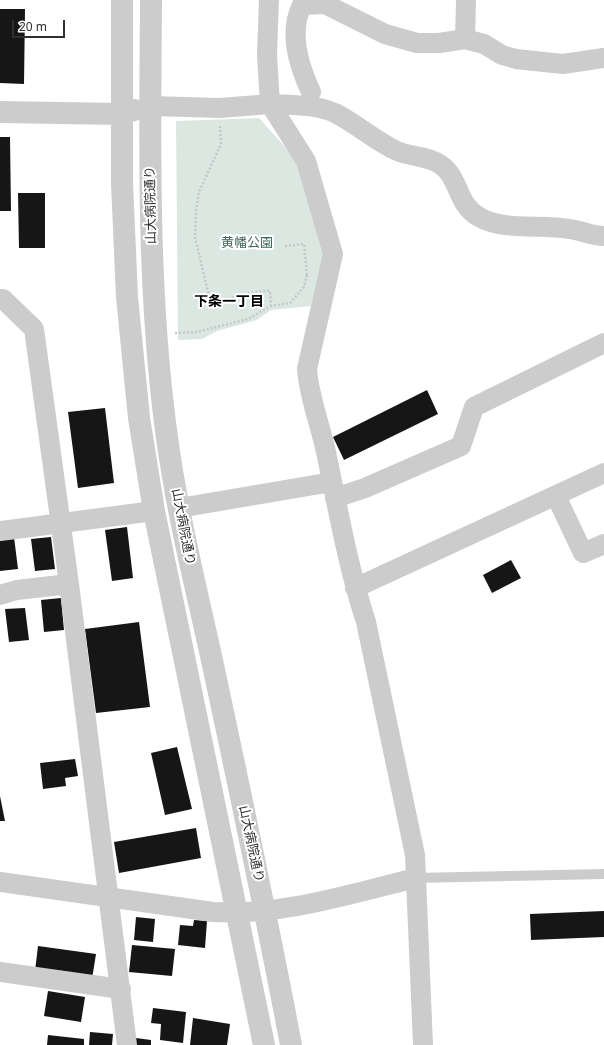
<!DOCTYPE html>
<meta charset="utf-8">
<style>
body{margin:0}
#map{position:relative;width:604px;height:1045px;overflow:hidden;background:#fff;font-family:"Noto Sans",sans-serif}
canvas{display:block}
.scale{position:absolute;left:12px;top:20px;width:53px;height:18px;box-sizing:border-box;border:2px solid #2f2f2f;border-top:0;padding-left:5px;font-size:12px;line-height:14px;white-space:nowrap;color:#2f2f2f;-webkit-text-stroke:3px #fff;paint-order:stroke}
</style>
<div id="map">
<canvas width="604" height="1045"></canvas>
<div class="scale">20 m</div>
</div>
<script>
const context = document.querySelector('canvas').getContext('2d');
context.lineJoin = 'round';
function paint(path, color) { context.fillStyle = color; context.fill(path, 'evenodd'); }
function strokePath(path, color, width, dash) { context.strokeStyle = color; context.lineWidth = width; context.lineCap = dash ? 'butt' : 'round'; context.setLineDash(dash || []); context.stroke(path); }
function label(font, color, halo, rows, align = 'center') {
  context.font = font + ' "Noto Sans","Noto Sans JP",sans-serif'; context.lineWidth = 4; context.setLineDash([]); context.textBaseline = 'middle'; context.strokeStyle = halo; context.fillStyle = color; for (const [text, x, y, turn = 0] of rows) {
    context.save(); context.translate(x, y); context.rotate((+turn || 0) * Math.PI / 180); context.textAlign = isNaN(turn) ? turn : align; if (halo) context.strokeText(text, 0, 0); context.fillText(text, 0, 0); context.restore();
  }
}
paint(new Path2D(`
 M259,118L297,160L324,259L311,306L271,310L257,320L217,331L202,339L178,340L176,121Z`), '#dbe8e2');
paint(new Path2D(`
 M0,9H25L24,84L0,83Z
 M0,137H10L11,211H0Z
 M18,193H45V248H19Z
 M427,390L438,414L344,460L333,437Z
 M105,408L114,483L78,488L68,412Z
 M127,527L133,578L112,581L105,530Z
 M14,537L18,569L0,571V538Z
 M51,537L55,569L35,571L31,539Z
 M511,560L521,578L492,593L483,575Z
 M61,598L64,630L44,632L41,600Z
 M25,608L29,640L9,642L5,609Z
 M139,622L150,707L96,713L85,629Z
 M177,747L192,809L165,815L151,753Z
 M75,759L78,776L65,778L66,786L43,789L40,763Z
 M0,796L5,821H0Z
 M196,828L201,858L119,873L114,842Z
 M604,911V937L531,940L530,914Z
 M136,917L155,919L153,942L134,940Z
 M194,920L207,921L205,948L178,945L180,925L193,926Z
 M132,945L175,949L172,976L129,972Z
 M38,946L96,954L92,979L35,971Z
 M48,991L85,997L81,1022L44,1016Z
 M153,1008L186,1012L183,1043L160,1040L161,1024L151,1023Z
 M193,1018L230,1024L227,1045H190Z
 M90,1032L113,1034L112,1045H89Z
 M48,1035L84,1039V1045H47Z
 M136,1038L151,1040V1045H135Z`), '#161616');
strokePath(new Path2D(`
 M220,126L221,144L199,192L196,211L195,237L208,292L214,299C234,301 249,290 270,291L271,306
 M285,246L304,244L307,275
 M175,333L197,332L248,319L271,306L290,303L304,287L307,275`), '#c6c6c6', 2.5, [2, 2]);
strokePath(new Path2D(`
 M416,878L604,874`), '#ccc', 10);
strokePath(new Path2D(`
 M269,0L267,55L270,104C291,105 315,104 335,113C357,124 375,141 397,151C411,157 429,156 441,165C460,178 456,204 479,217C503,231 541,224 569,229C581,230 591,236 604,236
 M465,39L466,0
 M311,92C299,66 288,33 302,5L325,4L385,34L417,43H439L465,39L484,44L502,55L516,59L563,64L604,58
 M150,106L220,108L270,104L306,161L333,254L307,369C309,397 320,424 326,452C338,509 348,567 366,622L415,855L423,1045
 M0,299H3L34,329L69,584L127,1045
 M556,496L583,553L604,544
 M335,498L365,488L461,446L474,407L604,343
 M179,508L332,482
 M0,531L154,511
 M355,588L604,473
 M0,595L17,590L69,584
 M0,882L213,912C282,916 350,894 416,878
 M0,972L121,989`), '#ccc', 20);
strokePath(new Path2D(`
 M122,0V183L127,297L139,418L154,511L264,1045
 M151,0C150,143 147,288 166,430C176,509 196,587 213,665C240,791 267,918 291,1045
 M0,112L121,114L134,110`), '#ccc', 22);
label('13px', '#2f2f2f', '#fff', [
 ["山大病院通り",151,205,-91],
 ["山大病院通り",183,527,79],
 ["山大病院通り",251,844,78]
]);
label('13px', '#406757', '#fff', [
 ["黄幡公園",247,243]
]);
label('bold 14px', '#000', '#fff', [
 ["下条一丁目",229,302]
]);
</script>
